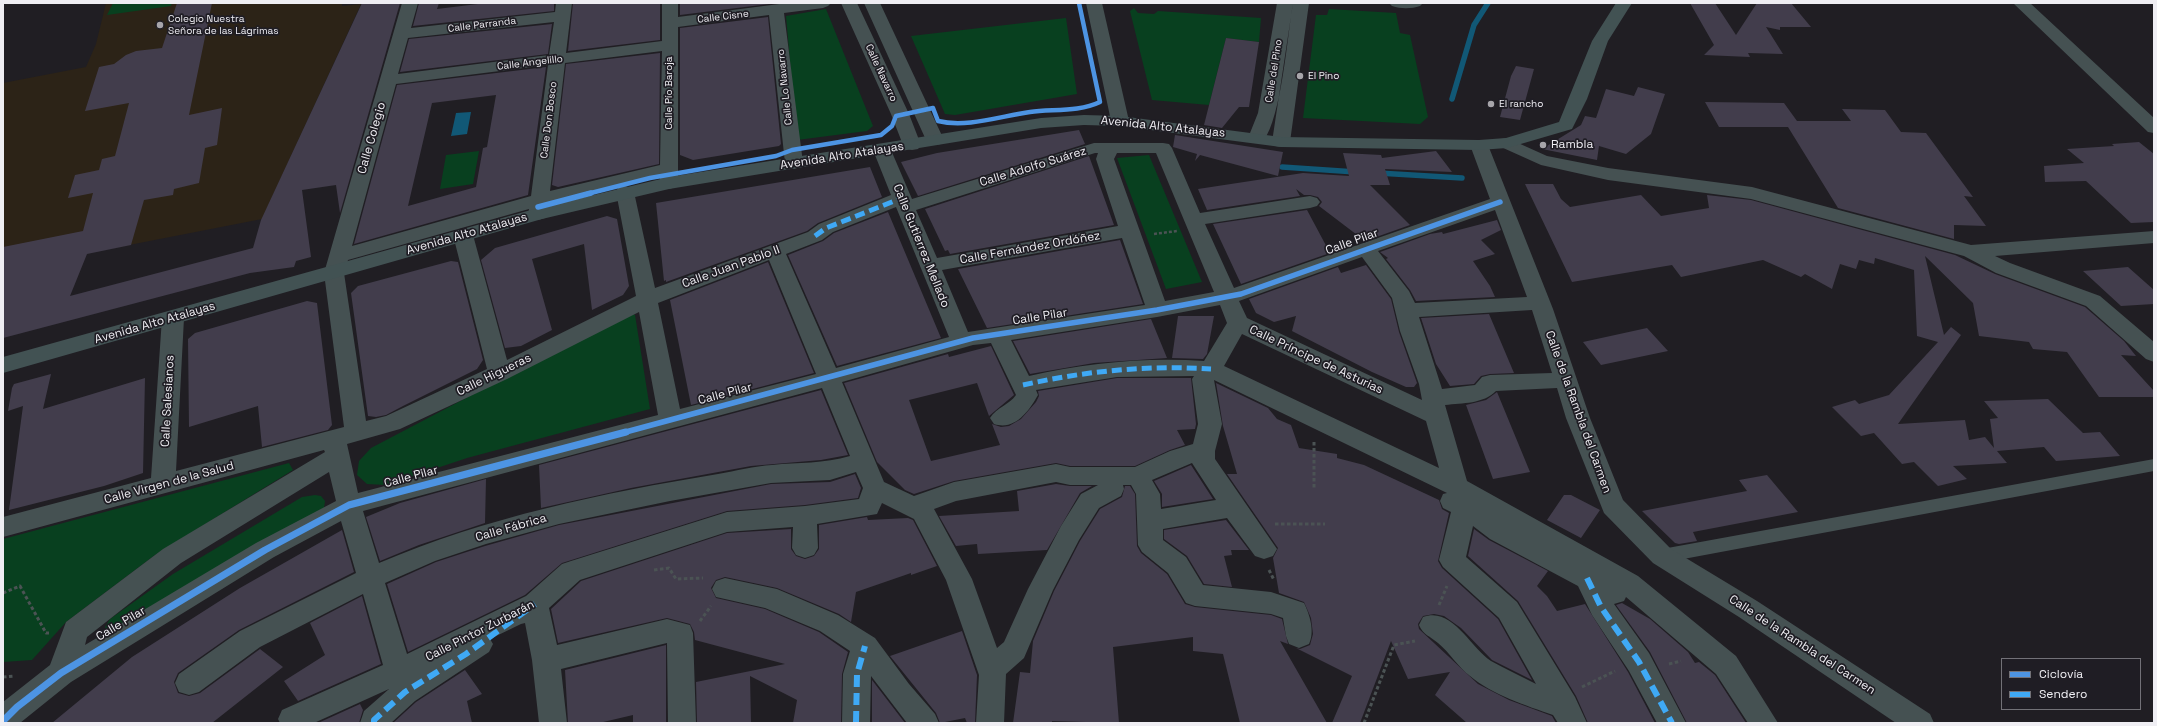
<!DOCTYPE html>
<meta charset="utf-8">
<style>
body{margin:0}
#map{position:relative;width:2157px;height:726px;overflow:hidden;background:#201e23;font-family:"Space Grotesk",sans-serif}
canvas{display:block}
.frame{position:absolute;inset:0;border:4px solid #efeef3;pointer-events:none}
.legend{position:absolute;left:2001px;top:658px;width:140px;height:52px;box-sizing:border-box;background:#1f1d24;border:1px solid #727177;margin:0;padding:5px 7px;list-style:none;font-size:12px;color:#efeef3}
.legend li{display:flex;align-items:center;gap:8px;height:20px}
.legend b{width:20px;border:1px solid #727177}
</style>
<div id="map">
<canvas width="2157" height="726"></canvas>
<div class="frame"></div>
<ul class="legend">
<li><b style="height:5px;background:#4d94e3"></b>Ciclovía</li>
<li><b style="height:5px;background:#3fa9f5"></b>Sendero</li>
</ul>
</div>
<script>
const context = document.querySelector('canvas').getContext('2d');
context.lineJoin = 'round';
function paint(path, color) { context.fillStyle = color; context.fill(path, 'evenodd'); }
function strokePath(path, color, width, dash) { context.strokeStyle = color; context.lineWidth = width; context.lineCap = dash ? 'butt' : 'round'; context.setLineDash(dash || []); context.stroke(path); }
function label(font, color, halo, rows, align = 'center') {
  context.font = font + ' "Space Grotesk",sans-serif'; context.lineWidth = 3.5; context.setLineDash([]); context.textBaseline = 'middle'; context.strokeStyle = halo; context.fillStyle = color; for (const [text, x, y, turn = 0] of rows) {
    context.save(); context.translate(x, y); context.rotate((+turn || 0) * Math.PI / 180); context.textAlign = isNaN(turn) ? turn : align; if (halo) context.strokeText(text, 0, 0); context.fillText(text, 0, 0); context.restore();
  }
}
paint(new Path2D(`
 M106,3H342V6L361,4L262,219L32,264L3,338V83L86,67L96,44Z`), '#2c2317');
paint(new Path2D(`
 M113,3H172L171,6L107,15Z
 M1134,8L1138,13L1154,14L1158,11L1261,18L1259,42L1226,38L1209,105L1152,100L1130,11Z
 M826,9L873,126L867,131L797,140L786,16Z
 M1329,9L1396,13L1400,33L1410,35L1428,117L1420,124L1303,118L1316,15H1327Z
 M1066,18L1077,94L955,115L945,114L911,36Z
 M479,151L473,184L440,189L446,155Z
 M1149,155L1202,282L1166,289L1117,158Z
 M632,314L635,315L650,409L467,458L386,485L367,484L357,475L359,461L371,448L567,345Z
 M289,463L293,470L155,555L66,622L32,660L3,662V539Z
 M315,495L321,496L325,501L324,508L108,632L105,627L110,619L173,574L302,497Z`), '#08401f');
paint(new Path2D(`
 M471,112L467,134L451,136L456,113Z`), '#115876');
strokePath(new Path2D(`
 M1452,99L1474,25L1488,3
 M1282,167L1356,172
 M1378,173L1462,178`), '#115876', 5.5);
paint(new Path2D(`
 M177,3H212L189,115L222,108L217,145L205,148L199,183L174,189L173,195L144,200L131,245L87,254L70,296L253,248L261,220L362,3H400L340,213L336,185L302,190L311,257L296,261L294,267L250,273L3,338V247L83,231L93,193L68,198L75,175L99,170L102,159L115,156L129,103L85,111L99,67L114,64L126,55L136,51L162,48Z
 M419,3H439L437,9L486,3H554V11L413,26Z
 M573,3H660V40L568,51Z
 M680,3H769V4L680,15Z
 M1690,3H1715L1736,35L1757,3H1791L1811,27H1780V30L1766,27L1783,54L1748,53L1750,57L1704,55L1714,45Z
 M768,17L781,144L779,146L693,160L680,155V28Z
 M552,24L548,54L400,72L409,39Z
 M1226,38L1259,42L1249,107H1239L1222,128L1204,125Z
 M660,53L659,164L558,187L552,185L566,64Z
 M1516,66L1534,69L1520,120L1500,117L1511,76Z
 M546,67L528,195L354,244L397,85ZM496,95L487,147L483,148L476,187L408,206L432,103Z
 M1638,87L1665,94L1651,134L1626,154L1599,146L1597,160L1542,149L1581,125L1585,116L1596,118L1606,89L1634,96Z
 M1705,102L1784,103L1797,121H1851L1842,109L1885,110L1901,132L1926,133L1973,197L1964,196L1986,226L1954,225V239L1838,208L1788,127H1719Z
 M1079,130L1085,144L918,196L901,162L937,153Z
 M1175,135L1283,152L1278,176L1200,155L1195,161L1197,154L1173,147Z
 M2139,142L2154,154V222L2131,223L2086,181L2045,182L2044,166L2084,163L2067,149L2114,146L2112,144Z
 M1436,151L1452,172L1385,169L1390,185H1370L1410,225L1365,241L1319,206L1322,202L1318,197L1310,195H1304L1296,189L1300,196L1207,210L1198,189L1303,173L1349,176L1343,153L1381,155L1382,158Z
 M1089,156L1114,225L950,254L948,250L945,251L925,209Z
 M870,167L882,197L818,223L807,231L666,282V280L664,281L656,203Z
 M1525,184H1553L1561,199L1570,207L1641,195L1661,216L1709,208L1707,195L1751,200L1955,255L1995,274L2085,307L2124,341L2136,356L2121,355L2154,391V397H2099L2067,352L2033,349L2029,342L1979,336L1973,303L1925,256L1944,335L1951,327L1961,335L1898,424L1965,420L1969,440L1985,437L1994,448L1990,419L1998,418L1984,401L2048,399L2083,433L2100,432L2120,456L2056,461L2044,447L1997,451L2007,463L1953,466L1967,479L1938,486L1914,462L1902,464L1874,433L1861,436L1832,407L1855,400L1859,404L1889,395L1938,342L1917,336L1914,270L1875,258L1874,264L1859,260L1856,269L1840,264L1832,289L1805,274L1801,277L1763,260L1681,277L1672,265L1572,282Z
 M1307,210L1330,253L1241,284L1213,224Z
 M888,212L941,338L837,366L788,255L823,241L834,233Z
 M607,216L617,219L629,286L623,295L592,310L584,244L532,259L552,330L521,346L505,348L481,260L495,248Z
 M1497,220L1501,230L1481,240L1495,254L1473,261L1490,286L1495,297L1416,301L1410,290L1386,259L1388,258L1380,252L1430,234L1442,232L1443,234Z
 M1120,240L1143,304L987,328L958,269Z
 M451,261L458,262L483,360L477,369L403,406L386,415L376,417L368,416L351,293L358,286Z
 M768,262L814,373L691,405L670,300Z
 M1366,265L1391,299L1399,332L1417,383L1414,387H1406L1372,372L1292,331L1296,316L1274,322L1256,313L1249,299L1338,267L1341,273Z
 M2128,267L2154,290V304L2121,306L2083,271Z
 M307,301L317,303L332,425L328,430L262,447L258,406L189,427L188,339L195,333Z
 M1489,314L1514,373L1490,374L1481,376L1474,384L1450,386L1436,364L1421,318Z
 M1178,316H1214L1207,354L1203,359L1172,358Z
 M1151,319L1167,358L1094,363L1030,374L1013,341Z
 M1647,328L1668,351L1601,365L1583,342Z
 M991,346L1014,395L989,416L977,383L909,400L931,461L1000,445L992,424L1001,427L1009,426L1021,419L1036,402L1039,396L1038,391L1117,378H1191L1196,424L1195,429L1177,430L1185,445L1170,450L1135,466H1070L1056,463L954,481L914,494L905,490L877,462L844,383L948,354L949,357Z
 M51,374L43,409L145,378L143,473L104,486L9,510L23,406L8,411L12,388L14,384Z
 M1216,383L1268,408L1277,419L1291,425L1299,448L1337,454V458L1364,465L1439,500L1442,509L1449,513L1438,561L1442,568L1498,619L1532,680L1492,660L1461,628L1444,616L1434,614L1423,616L1418,624L1419,629L1478,684L1509,700L1552,716L1556,723H1467L1435,695L1450,672L1408,679L1391,641L1360,723H1332L1352,676L1296,648L1300,649L1310,645L1313,634L1311,618L1304,602L1279,593L1273,558L1278,548L1227,474H1237L1223,426Z
 M821,390L848,455L821,460L751,466L631,488L541,508L539,465Z
 M1497,392L1530,472L1493,479L1466,405L1486,400Z
 M1191,465L1213,499L1162,507V494L1154,481Z
 M855,474L861,488L858,498L805,505L727,511L562,563L525,595L408,652L387,584L436,562L485,546L559,525L771,484L830,482Z
 M1767,475L1798,512L1693,532L1697,541L1679,544L1675,543L1642,511L1747,491L1739,480Z
 M486,479L485,523L419,545L380,561L366,517L400,503Z
 M1056,484L1070,486H1092L1080,493L1047,550L978,554L977,544L956,546L939,516L1019,511L1017,491Z
 M1125,486H1130L1135,494L1137,546L1141,553L1167,574L1185,604L1195,607L1271,615L1282,619L1288,644L1280,641L1327,723H1240L1223,654L1193,651V637L1113,647L1119,723L1052,721V723H1013L1020,672L1030,673L1033,641L1054,591L1080,541L1100,509L1122,497Z
 M1564,495H1571L1600,510L1581,538L1547,520Z
 M867,517L868,520L908,518L913,520L937,566L911,575V573L856,592L851,622L839,614L777,588L725,577L716,580L711,588L716,598L765,609L819,632L848,652L842,674L841,723H793L797,700L750,676L751,723H697L696,682L785,664L695,640L694,632L690,624L667,618L558,643L551,609L581,581L727,533L791,529V549L796,556L805,559L814,556L819,549V525Z
 M1226,520L1249,550H1231L1232,555L1224,556L1232,587L1204,584L1187,556L1164,539V530Z
 M1474,529L1489,540L1548,571L1537,586L1547,596L1557,611L1585,604L1628,672L1655,723H1588L1576,696L1518,601L1468,556Z
 M342,530L354,572L239,630L178,673L174,682L178,693L189,696L200,693L260,649L283,667L212,723H52L132,657L240,588Z
 M362,596L381,664L298,701L284,681L325,655L310,623Z
 M1622,603L1650,619L1688,652L1695,663L1699,662L1715,675L1746,723H1687L1650,652L1616,605Z
 M962,631L977,675L975,723H967L965,718L940,723L936,713L890,656Z
 M666,645V723H633V715L599,723H568L565,670Z
 M465,670L482,694L467,701L472,723H393L416,702Z
 M872,680L905,723H872Z
 M360,704L363,710L359,723H318Z`), '#423d4c');
strokePath(new Path2D(`
 M1154,234L1177,231`), '#4b5354', 2.5, [3, 2]);
strokePath(new Path2D(`
 M1314,442V490
 M1275,524H1325
 M654,570L669,568L676,579L703,578
 M1269,570L1274,580
 M3,593L20,586L46,633H49
 M1439,605L1447,586
 M700,621L711,606
 M1669,664L1681,661
 M3,677L14,676
 M1582,687L1615,671
 M1364,723L1394,645L1415,641`), '#4b5354', 3, [3.5, 2.5]);
paint(new Path2D(`
 M2154,459V471L1662,563L1656,561L1654,556L1656,551L1662,549Z`), '#455152');
paint(new Path2D(`
 M402,3H418L411,28L555,12L556,3H572L566,53L662,41V3H678V17L787,3H831L828,6L823,8L784,13L803,163L800,167L794,169L788,167L785,163L769,15L678,27V183L676,187L669,189L662,187L660,183V176L549,203L548,214L545,218L538,220L531,218L528,214L529,209L348,260L344,273L366,421L386,416L487,369L453,235L456,231L463,229L470,231L473,235L507,360L636,296L616,192L618,188L625,186L632,188L634,192L655,288L808,232L819,224L891,195L873,150L876,146L882,145L888,146L891,150L912,199L1094,143H1163L1169,144L1172,148L1200,213L1310,196L1317,198L1320,202L1317,206L1310,208L1205,224L1234,288L1490,199L1470,145L1473,141L1479,140L1485,141L1488,145L1553,309L1590,418L1623,500L1671,549L1757,601L1930,714L1934,723H1896L1739,617L1653,563L1604,513L1566,418L1557,388L1496,391C1483,404 1463,403 1445,405L1467,481L1638,576L1736,656L1778,723H1748L1716,674L1626,597L1624,601L1614,604L1649,653L1686,723H1657L1629,671L1592,615L1578,586L1490,539L1473,526L1466,557L1517,602L1575,697L1587,723H1558L1553,715C1527,706 1491,694 1470,676C1458,667 1450,653 1438,643C1430,636 1423,635 1419,625L1423,617C1452,606 1470,647 1491,661C1505,669 1521,676 1536,684L1499,618L1443,567L1439,560L1451,512L1443,508L1440,501L1443,494L1447,493L1214,380L1222,424L1215,451V459L1277,549L1273,556L1264,559L1255,556L1227,518L1163,529V540L1186,557L1203,585L1271,592L1304,603C1310,615 1315,632 1309,644L1299,648L1289,644L1286,636L1283,618L1271,614L1195,606L1186,603L1168,573L1142,552L1138,545L1136,494L1131,485H1123L1124,489L1121,496L1099,508L1079,540L1053,590L1024,658L1006,674L1004,723H976L979,675L946,580L914,519L882,503L877,514L817,524L818,548L814,555L805,558L796,555L792,548L793,527L727,532L580,580L549,608L557,645L667,619L690,625L693,633L696,723H668L667,643L561,669L567,723H539L532,660L525,623L521,624L490,639L493,644L489,652L415,701L391,723H360L364,711L389,689L314,723H280L278,719L282,710L383,665L363,594L260,647L199,692L189,695L179,692L175,683L179,674L240,631L356,573L341,521L274,557L71,682L20,723H3V702L50,665L66,622L163,549L325,452L324,450L3,537V517L151,478L162,318L166,313L173,311L180,313L184,318L176,471L344,427L324,273ZM554,22L549,55L398,74L408,38ZM662,51L660,165L550,191L565,63ZM548,65L531,196L352,246L396,84ZM1095,153H1098L1096,159L1118,226L937,258L916,210ZM1117,153H1156L1214,292L1165,301L1114,159ZM896,207L949,337L836,368L786,254L822,240L833,232ZM1495,210L1527,297L1415,303L1409,291L1378,251ZM1122,238L1145,305L968,332L942,270ZM1362,257L1392,298L1400,331L1419,384L1422,400L1247,318L1239,301ZM769,260L816,374L680,409L658,303ZM1220,305L1227,323L1204,361C1145,357 1087,363 1029,376L1011,340L1157,317ZM1532,310L1552,373L1490,375L1482,377L1475,385L1442,389L1419,317ZM639,312L658,415L358,493L347,444L400,429L507,379ZM1242,334L1426,421L1439,468L1224,366ZM991,343L1016,395C1009,405 997,407 990,418L994,424C1015,431 1029,411 1038,395L1036,390L1117,377L1194,376L1192,379L1198,424L1193,444L1170,451L1135,467H1070L1056,464L954,482L914,496L884,482L842,382L973,345ZM822,388L850,456C824,464 798,462 772,465C754,466 736,471 718,474C602,493 487,517 379,563L363,511ZM1192,463L1216,500L1161,509L1160,494L1152,480ZM329,472L336,501L256,543L85,645L87,637L181,563ZM856,472L863,488L859,499L805,506L727,512L571,561L562,564L526,596L407,654L385,583L435,561L486,544L559,524L670,501L771,483L830,480ZM1056,482L1070,485H1098L1081,494L1061,526L1028,589L1004,642L997,648L972,579L934,509L956,501Z
 M841,3H857L909,114L921,145L918,149L912,150L906,149L903,145L891,114Z
 M864,3H880L944,140L941,144L935,145L929,144L926,140Z
 M1086,3H1102L1129,121L1126,125L1120,126L1114,125L1111,121Z
 M1277,3H1293C1287,38 1282,115 1263,142L1257,143L1251,142L1248,138L1258,113Z
 M1293,3H1309L1290,142L1287,146L1281,147L1275,146L1272,142Z
 M1389,3H1423L1420,6C1411,9 1401,9 1392,6Z
 M2013,3H2030L2154,118V133L2148,132Z
 M1507,138L1547,156L1608,168L1752,187L1971,245L2154,231V243L1995,256L2010,263L2100,296L2154,342V362L2146,359L2086,306L1996,273L1964,256L1751,199L1608,180L1541,165L1501,147L1498,143L1501,139Z
 M725,578L777,589L838,615L875,638L909,684L935,714L939,723H907L871,676L870,723H842L843,674L850,651L820,631L765,608L716,597L712,589L716,581Z`), '#455152');
paint(new Path2D(`
 M1616,3H1632L1608,41L1587,99L1572,129L1507,148L1479,150L1281,147L1120,126L1084,125L1041,128L669,189L542,219L3,373V357L531,210L669,177L1041,118L1084,115L1120,116L1281,137L1479,140L1506,138L1559,122L1592,41Z`), '#425253');
strokePath(new Path2D(`
 M815,236L826,228L902,198
 M1023,385C1085,371 1147,365 1211,369`), '#3fa9f5', 5, [10, 5]);
strokePath(new Path2D(`
 M1587,578L1601,607L1639,662L1672,723
 M374,723V720L405,692L466,654L535,604
 M856,723L857,674L865,646`), '#3fa9f5', 6, [12, 6]);
strokePath(new Path2D(`
 M587,194L650,178L776,156L792,150L881,135L892,126L896,116L933,108L938,121C967,128 1001,116 1030,112C1053,109 1079,112 1100,102L1079,3`), '#4d94e3', 4.5);
strokePath(new Path2D(`
 M538,207L591,193
 M622,433L973,338L1157,310L1241,294L1500,202`), '#4d94e3', 5.5);
strokePath(new Path2D(`
 M3,721L17,707L61,673L265,550L349,505L626,432`), '#4d94e3', 7);
for (const [x, y, r, color] of [
 [160,25,4,"#a7a5aa"],
 [1300,76,4,"#a7a5aa"],
 [1491,104,4,"#a7a5aa"],
 [1543,145,4,"#a7a5aa"]
]) { const dot = new Path2D(); dot.arc(x, y, r, 0, 2 * Math.PI); context.fillStyle = color; context.fill(dot); strokePath(dot, '#1f1d24', 1.5); }
label('10px', '#efeef3', '#1f1d24', [
 ["Calle Cisne",723,17,-7],
 ["Calle Parranda",482,25,-7],
 ["Calle Angelillo",530,63,-7],
 ["Calle del Pino",1274,71,-81],
 ["Calle Navarro",881,73,65],
 ["Calle Lo Navarro",785,87,-96],
 ["Calle Pío Baroja",669,93,-90],
 ["Calle Don Bosco",549,120,-83]
]);
label('10px', '#efeef3', '#1f1d24', [
 ["Colegio Nuestra",168,19],
 ["Señora de las Lágrimas",168,31],
 ["El Pino",1308,76],
 ["El rancho",1499,104]
], 'left');
label('12px', '#efeef3', '#1f1d24', [
 ["Avenida Alto Atalayas",1163,127,6],
 ["Calle Colegio",372,138,-74],
 ["Avenida Alto Atalayas",842,156,-9],
 ["Calle Adolfo Suárez",1033,167,-17],
 ["Avenida Alto Atalayas",467,234,-16],
 ["Calle Pilar",1352,242,-20],
 ["Calle Gutierrez Mellado",921,246,68],
 ["Calle Fernández Ordóñez",1030,248,-10],
 ["Calle Juan Pablo II",731,267,-20],
 ["Calle Pilar",1040,317,-9],
 ["Avenida Alto Atalayas",155,323,-16],
 ["Calle Príncipe de Asturias",1316,360,25],
 ["Calle Higueras",494,375,-26],
 ["Calle Pilar",725,394,-15],
 ["Calle Salesianos",168,401,-87],
 ["Calle de la Rambla del Carmen",1578,412,70],
 ["Calle Pilar",411,477,-15],
 ["Calle Virgen de la Salud",169,483,-15],
 ["Calle Fábrica",511,528,-16],
 ["Calle Pilar",121,624,-31],
 ["Calle Pintor Zurbarán",480,631,-27],
 ["Calle de la Rambla del Carmen",1802,645,33]
]);
label('12px', '#efeef3', '#1f1d24', [
 ["Rambla",1551,145]
], 'left');
</script>
